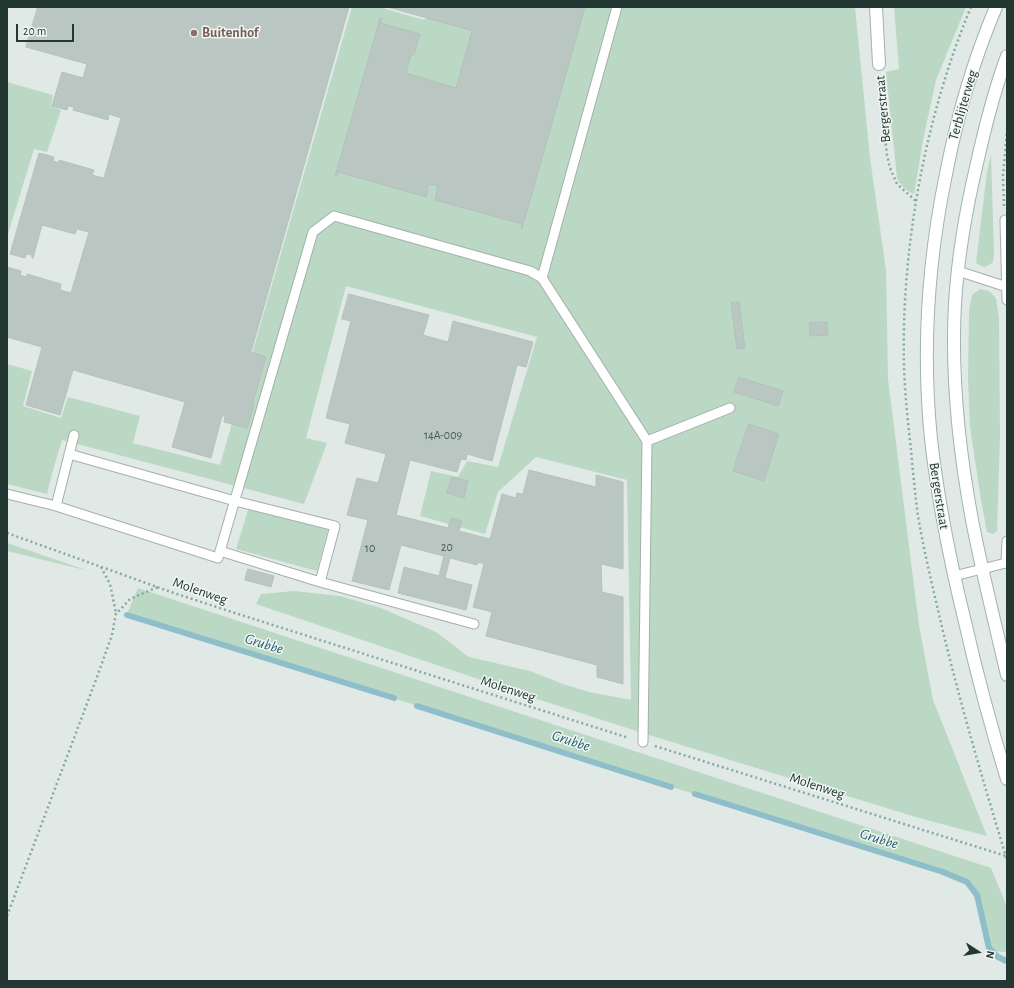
<!DOCTYPE html>
<style>
body{margin:0}
#map{position:relative;width:1014px;height:988px;overflow:hidden;background:#e0e9e5;font-family:"Alegreya Sans",sans-serif}
canvas{display:block}
.frame{position:absolute;inset:0;border:8px solid #233832;pointer-events:none}
.north{position:absolute;left:958px;top:932px;width:40px;height:40px;-webkit-text-stroke:3px #f0f6f3;paint-order:stroke;rotate:102deg;font-size:11px;font-weight:700;line-height:16px;text-align:center;color:#233832}
.north::after{content:'';display:block;margin:auto;width:14px;height:18px;background:#233832;clip-path:polygon(50% 0,100% 100%,50% 72%,0 100%)}
.scale{position:absolute;left:16px;top:24px;width:58px;height:18px;box-sizing:border-box;border:2px solid #233832;border-top:0;padding-left:5px;font-size:12px;line-height:14px;white-space:nowrap;color:#233832;-webkit-text-stroke:3px #f0f6f3;paint-order:stroke}
</style>
<div id="map">
<canvas width="1014" height="988"></canvas>
<div class="frame"></div>
<div class="north">N</div>
<div class="scale">20 m</div>
</div>
<script>
const context = document.querySelector('canvas').getContext('2d');
context.lineJoin = 'round';
function paint(path, color) { context.fillStyle = color; context.fill(path, 'evenodd'); }
function strokePath(path, color, width, dash) { context.strokeStyle = color; context.lineWidth = width; context.lineCap = dash ? 'butt' : 'round'; context.setLineDash(dash || []); context.stroke(path); }
function label(font, color, halo, rows, align = 'center') {
  context.font = font + ' "Alegreya Sans",sans-serif'; context.lineWidth = 3; context.setLineDash([]); context.textBaseline = 'middle'; context.strokeStyle = halo; context.fillStyle = color; for (const [text, x, y, turn = 0] of rows) {
    context.save(); context.translate(x, y); context.rotate((+turn || 0) * Math.PI / 180); context.textAlign = isNaN(turn) ? turn : align; if (halo) context.strokeText(text, 0, 0); context.fillText(text, 0, 0); context.restore();
  }
}
paint(new Path2D(`
 M352,7H379L424,20L438,7H855L870,158L886,270L888,379L919,625L933,700L956,758L987,836L919,818L649,735L540,700L256,604L261,594L294,591L340,596L381,608L436,632L469,657L530,671L563,684L589,692L631,700L627,480L536,457L498,492L485,534L420,516L431,471L458,477L467,461L498,467L537,337L346,286L306,438L327,443L304,504L62,440L53,470L47,494L7,484V364L32,371L23,406L61,418L68,397L140,416L133,443L220,465Z
 M894,7H966L936,80L924,135L914,194C905,190 901,185 897,178L886,72L899,69Z
 M7,82L53,95L51,106L61,110L47,152L34,149L7,237Z
 M991,154L994,254L993,262C986,268 984,268 976,263L987,172Z
 M980,289L989,291L996,298L999,319L1000,436L997,531L993,534L987,532L981,500L970,427L968,379L969,311L972,295Z
 M249,507L328,530L317,571L236,549Z
 M7,543L89,571L7,551Z
 M138,588L293,639L991,868L1007,907V952L989,951L978,903L962,878L816,834L608,766L127,614Z`), '#bbd8c4');
strokePath(new Path2D(`
 M127,615L394,698
 M417,706L671,787
 M695,794L943,872L967,882L977,895L989,948L998,957L1006,961L1007,960`), '#8ebec9', 6);
const building = new Path2D(`
 M38,7H349L251,352L266,357L252,405H254L247,428L224,422L225,416H222L211,458L172,447L185,402L73,370L60,415L26,405L42,347L7,337V267L21,271L20,275L26,277L27,274L61,284L60,290L71,293L89,232L77,229L75,234L42,225L33,258H32V255L26,254L25,258L10,254L39,153L54,157L53,161L59,163V160L94,170L92,175L104,178L121,118L109,114L108,120L73,110L74,107L68,106L67,110L52,106L62,72L83,78L87,64L26,47Z
 M388,7H585L522,229L521,228L522,224L435,200L438,186L429,184L426,197L338,172L337,176H335L380,18L382,19L380,23L420,34L414,55L411,54L406,73L456,88L472,31Z
 M349,294L429,315L423,335L448,342L453,321L533,342L526,367L517,365L492,461L467,454L466,460L461,459L457,472L410,460L396,515L448,528L451,518L462,521L459,531L490,539L502,494L516,498L517,493L523,494L529,470L596,487V475L623,482V569L601,564L602,592L623,597V684L597,677V665L486,636L492,612L473,607L484,564L478,562L477,565L450,558L445,578L472,585L466,610L398,593L404,567L439,576L444,556L401,545L389,590L352,581L368,520L347,515L357,478L378,483L386,454L345,443L350,424L326,418L351,321L342,319Z
 M739,302L745,348L737,349L731,303Z
 M827,322L828,335L810,336L809,323Z
 M739,377L783,391L778,406L734,392Z
 M749,424L779,434L764,481L733,471Z
 M452,477L468,481L464,498L447,493Z
 M248,569L274,576L271,587L245,580Z`);
paint(building, '#b9c6c1');
strokePath(building, '#b3c2bc', 1);
const lane = new Path2D(`
 M1007,220H1005L1007,300
 M958,271L1007,287
 M542,278L617,7
 M647,441L730,408
 M69,454L235,501L335,526L320,582L220,551
 M7,494L56,506L74,435
 M56,506L218,558L313,232L334,216L530,271L542,278L647,441L643,742
 M954,576L1006,563L1007,541
 M320,582L474,624`);
const street = new Path2D(`
 M876,7L879,64`);
const secondary = new Path2D(`
 M996,7C973,61 957,117 946,174C928,261 922,350 931,439C938,501 950,561 965,622C977,675 991,727 1007,779
 M1007,56C994,91 985,127 977,163C966,209 958,256 955,303C951,375 959,450 972,520C982,572 995,623 1007,675`);
strokePath(lane, '#a4b0ac', 11);
strokePath(street, '#a4b0ac', 14);
strokePath(secondary, '#a1b4ad', 14);
strokePath(new Path2D(`
 M971,7C925,117 901,248 904,367C905,395 908,423 911,450C913,472 915,494 918,516C924,552 933,588 941,623C960,703 983,781 1007,860
 M880,79L883,119L887,155L890,168L897,184L916,201
 M1004,206L1003,176L1007,131
 M7,533L171,592L235,613L629,738
 M101,567L110,584L116,613
 M655,746L1006,856
 M7,916L97,677L112,635L116,613L120,610L130,599L158,587`), '#84a99f', 2.5, [2, 3]);
strokePath(lane, '#fff', 9);
strokePath(street, '#fff', 12);
strokePath(secondary, '#fff', 12);
for (const [x, y, r, color] of [
 [194,33,4,"#8d6e63"]
]) { const dot = new Path2D(); dot.arc(x, y, r, 0, 2 * Math.PI); context.fillStyle = color; context.fill(dot); strokePath(dot, '#f0f6f3', 1.5); }
label('12px', '#485c56', null, [
 ["14A-009",443,435],
 ["20",447,547],
 ["10",370,548]
]);
label('bold 14px', '#785e54', '#f0f6f3', [
 ["Buitenhof",202,33]
], 'left');
label('14px', '#233832', '#f0f6f3', [
 ["Terblijterweg",963,105,-74],
 ["Bergerstraat",883,109,-95],
 ["Bergerstraat",939,496,81],
 ["Molenweg",200,591,19],
 ["Molenweg",508,689,18],
 ["Molenweg",817,786,18]
]);
label('italic 15px', '#245e6c', '#f0f6f3', [
 ["Grubbe",264,644,17],
 ["Grubbe",571,741,18],
 ["Grubbe",879,839,17]
]);
</script>
